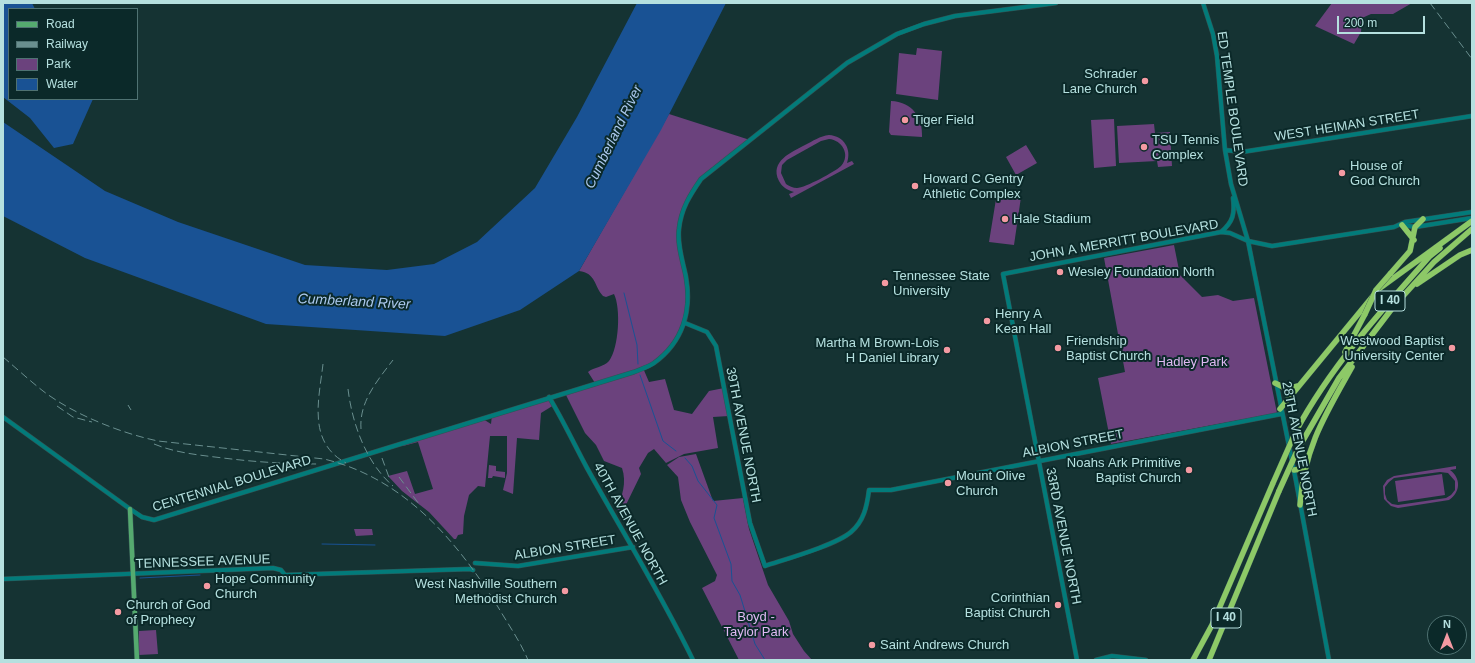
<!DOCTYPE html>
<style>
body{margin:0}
#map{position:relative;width:1475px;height:663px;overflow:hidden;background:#153333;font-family:Arial,sans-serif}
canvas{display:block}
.frame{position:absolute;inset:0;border:4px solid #b5e0df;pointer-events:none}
.legend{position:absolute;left:8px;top:8px;width:130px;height:92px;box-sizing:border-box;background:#0b2929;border:1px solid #4f7272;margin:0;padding:5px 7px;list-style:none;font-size:12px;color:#b5e0df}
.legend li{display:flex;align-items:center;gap:8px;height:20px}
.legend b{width:20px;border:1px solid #4f7272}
.north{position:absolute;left:1427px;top:615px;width:40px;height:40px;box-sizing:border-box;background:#0b2929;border:1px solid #4f7272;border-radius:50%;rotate:0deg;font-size:11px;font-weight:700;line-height:16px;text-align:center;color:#b5e0df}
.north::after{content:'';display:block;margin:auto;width:14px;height:18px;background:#f49aa2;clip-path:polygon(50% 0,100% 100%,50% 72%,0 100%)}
.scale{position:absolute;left:1337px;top:16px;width:88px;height:18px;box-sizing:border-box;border:2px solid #b5e0df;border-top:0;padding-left:5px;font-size:12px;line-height:14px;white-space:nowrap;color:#b5e0df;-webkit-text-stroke:3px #0b2929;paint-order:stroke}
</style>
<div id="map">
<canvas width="1475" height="663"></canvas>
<div class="frame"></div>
<ul class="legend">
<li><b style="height:5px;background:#55aa6f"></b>Road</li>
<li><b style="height:5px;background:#6a8f8f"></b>Railway</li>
<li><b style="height:11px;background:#6b427d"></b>Park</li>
<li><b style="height:11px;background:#195294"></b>Water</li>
</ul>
<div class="north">N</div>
<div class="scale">200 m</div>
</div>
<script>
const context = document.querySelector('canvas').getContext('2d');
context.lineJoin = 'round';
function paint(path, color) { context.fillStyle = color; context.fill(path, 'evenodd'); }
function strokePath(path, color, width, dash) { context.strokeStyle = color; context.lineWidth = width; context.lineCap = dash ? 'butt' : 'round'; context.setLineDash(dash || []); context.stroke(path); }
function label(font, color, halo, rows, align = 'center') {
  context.font = font + ' Arial,sans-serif'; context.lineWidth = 4; context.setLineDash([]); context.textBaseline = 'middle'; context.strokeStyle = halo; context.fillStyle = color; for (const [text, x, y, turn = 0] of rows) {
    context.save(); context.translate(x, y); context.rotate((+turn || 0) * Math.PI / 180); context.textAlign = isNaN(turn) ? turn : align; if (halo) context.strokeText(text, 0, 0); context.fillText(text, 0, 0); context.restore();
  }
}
paint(new Path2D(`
 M1332,3H1412L1393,14H1371L1362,18L1361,32L1354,44L1315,26Z
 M917,48L942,51L938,100L896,94L899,53L916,55Z
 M891,101C912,102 923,117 922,137L891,135L889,132Z
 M669,114L750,140L701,179L689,195L679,230L687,284L685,323L669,349L653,363L643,368L649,382L665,379L674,410L692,414L709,391L724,388L729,416L713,417L718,448L684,454L666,463L654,449L648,453L639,468L641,474L622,513L617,509C622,496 627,483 622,468L604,461L596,445L585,433L565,393L595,383L588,372C594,367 604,367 609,361C619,348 621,308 614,294L606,297L603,296C594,286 596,273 579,271Z
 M1114,119L1116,166L1094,168L1091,120Z
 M1154,124L1155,133L1170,132L1172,166L1158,167L1157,161L1119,163L1117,126Z
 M829,135C844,136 852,149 847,163L852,161L854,164L791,198L789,194L794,192C787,190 782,187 779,181C769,161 792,152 805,145C813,141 820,136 829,135ZM829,139C842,140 851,155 841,166C836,171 805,188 797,188C793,188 789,186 786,184L781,173L782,165L787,160L821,141Z
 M1026,145L1037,163L1016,175L1006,157Z
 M997,193L1021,197L1014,245L989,242Z
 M1174,245L1180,275L1202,297L1218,295L1233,301L1254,298L1277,413L1111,444L1098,378L1125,372L1104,258Z
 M549,397L554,405L541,413L539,440L517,438L513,494L503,490L507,473V436H490L485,487L478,486L469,495L464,516L463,534L458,535L456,539H454L429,512L402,491L388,476L407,471L415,494L433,489L418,442L403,446L402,442L483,419L491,424L492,415Z
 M696,454L713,501L743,498L749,529L768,585L789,621L793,634L804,651L812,660H739L702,588L715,581L717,575L690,522L681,500L678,477L667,465L679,457Z
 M489,465L496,466V471L505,472V478L493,476L492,478H488Z
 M1456,466V469L1450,470C1461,478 1461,492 1449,500L1398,508L1391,506L1384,499L1383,486L1387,480L1394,476ZM1440,472L1448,473L1455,481V490L1451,495L1446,498L1398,505L1392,504L1387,500L1385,494V487L1389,482L1394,478Z
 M1442,474L1445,495L1398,502L1395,481Z
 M354,529H372L373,535L356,536Z
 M156,630L158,654L139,655V631Z`), '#6b427d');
paint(new Path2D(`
 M3,3H32L35,9H9V99H93L73,144L54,148L30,118L3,97Z
 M637,3H726L661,130L579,271L520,310L445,336L266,324L85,258L3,216V122L105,191L178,222L305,265L387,270L434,264L477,242L535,188L577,117Z`), '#195294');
strokePath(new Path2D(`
 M624,293L637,345L638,364
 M640,375L663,441L676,451
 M685,458L692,466L698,481L717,505L714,518L731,564L732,581L740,595L755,644L765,660
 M322,544L375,545
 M140,578L200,575`), '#195294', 1);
const secondary = new Path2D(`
 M1203,3L1213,34L1217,56L1225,150L1231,184L1248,241L1296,481L1329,660
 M1225,150L1242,152L1472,116
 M1403,225L1415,227L1472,218
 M1221,232C1233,222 1235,214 1233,198
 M685,323L707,332L716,346L750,523L765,566C786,559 836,545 851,532C864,521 867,506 869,490H891L1281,414
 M549,397C563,420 574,444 587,468C622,531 661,594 693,660
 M3,417L130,509L142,517L154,520L634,372C641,369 648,367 654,363C683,342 692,311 686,277C683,262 677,245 679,229C681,209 690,195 701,179L847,63L897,34L924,24L955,16L1056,3
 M475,563L518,566L633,547
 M3,579L273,568L281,570L285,575L470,569L473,570
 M1077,660L1003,274L1221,232L1230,233L1248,241L1272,246L1394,227L1405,222L1472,212
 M1096,660L1112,656L1146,660`);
const primary = new Path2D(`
 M130,509L137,660`);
const highway = new Path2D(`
 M1402,225L1414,240
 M1390,274L1410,251L1415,227L1423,219
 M1417,284L1460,255L1472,250
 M1380,288L1472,221
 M1345,352L1365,314
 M1275,383L1287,389L1298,386
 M1280,409L1373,296
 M1296,431C1331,366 1381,311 1430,256L1440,248
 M1298,449L1339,378L1394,306L1434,262L1472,229
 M1294,470L1301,469L1305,464
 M1300,505C1304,448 1325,415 1352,367
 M1193,660L1212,625L1273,483
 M1209,660L1279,491`);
strokePath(secondary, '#335252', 5);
strokePath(primary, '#335252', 5.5);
strokePath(highway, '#335252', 6);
strokePath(secondary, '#027b7a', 4);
strokePath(primary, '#55aa6f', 4.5);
strokePath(highway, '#8dc967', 5.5);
strokePath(new Path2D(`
 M1430,3L1472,59
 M3,357C16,368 29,380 43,391C73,414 120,433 158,441L324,459C404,478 457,541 498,607C508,624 520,641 528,660
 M323,364C319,399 307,442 346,463
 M348,389C352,423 366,463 393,486
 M128,405L131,410
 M57,406L73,417L92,422
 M361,429C359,402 377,381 393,360
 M154,444C176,453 199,455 223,458C255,462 287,464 320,464
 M382,458L390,480
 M399,477L419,504`), '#6a8f8f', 1, [8, 4]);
const highwayBridge = new Path2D(`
 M1365,314L1376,290L1390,274
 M1273,483L1296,431
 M1279,491L1298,449`);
strokePath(highwayBridge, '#335252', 6, []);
strokePath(highwayBridge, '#8dc967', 5.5);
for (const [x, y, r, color] of [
 [1145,81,4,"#f49aa2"],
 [905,120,4,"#f49aa2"],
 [1144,147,4,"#f49aa2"],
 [1342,173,4,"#f49aa2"],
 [915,186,4,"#f49aa2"],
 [1005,219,4,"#f49aa2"],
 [1060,272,4,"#f49aa2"],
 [885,283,4,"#f49aa2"],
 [987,321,4,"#f49aa2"],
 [1058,348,4,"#f49aa2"],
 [1452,348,4,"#f49aa2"],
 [947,350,4,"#f49aa2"],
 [1189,470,4,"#f49aa2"],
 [948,483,4,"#f49aa2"],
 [207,586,4,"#f49aa2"],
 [565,591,4,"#f49aa2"],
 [1058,605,4,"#f49aa2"],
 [118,612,4,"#f49aa2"],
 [872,645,4,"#f49aa2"]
]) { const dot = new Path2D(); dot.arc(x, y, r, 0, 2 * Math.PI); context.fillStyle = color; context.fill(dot); strokePath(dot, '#0b2929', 1.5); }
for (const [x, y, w] of [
 [1390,301,30],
 [1226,618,30]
]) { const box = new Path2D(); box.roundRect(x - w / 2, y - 10, w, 20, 3); context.fillStyle = '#0b2929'; context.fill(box); strokePath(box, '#b5e0df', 1); }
label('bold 12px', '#b5e0df', null, [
 ["I 40",1390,301],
 ["I 40",1226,618]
]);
label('13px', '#b5e0df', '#0b2929', [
 ["Schrader",1137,74,"right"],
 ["Lane Church",1137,89,"right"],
 ["Tiger Field",913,120],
 ["TSU Tennis",1152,140],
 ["Complex",1152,155],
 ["House of",1350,166],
 ["God Church",1350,181],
 ["Howard C Gentry",923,179],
 ["Athletic Complex",923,194],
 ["Hale Stadium",1013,219],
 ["Wesley Foundation North",1068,272],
 ["Tennessee State",893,276],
 ["University",893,291],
 ["Henry A",995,314],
 ["Kean Hall",995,329],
 ["Friendship",1066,341],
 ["Baptist Church",1066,356],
 ["Westwood Baptist",1444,341,"right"],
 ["University Center",1444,356,"right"],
 ["Martha M Brown-Lois",939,343,"right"],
 ["H Daniel Library",939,358,"right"],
 ["Noahs Ark Primitive",1181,463,"right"],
 ["Baptist Church",1181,478,"right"],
 ["Mount Olive",956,476],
 ["Church",956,491],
 ["Hope Community",215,579],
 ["Church",215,594],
 ["West Nashville Southern",557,584,"right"],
 ["Methodist Church",557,599,"right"],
 ["Corinthian",1050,598,"right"],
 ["Baptist Church",1050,613,"right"],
 ["Church of God",126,605],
 ["of Prophecy",126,620],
 ["Saint Andrews Church",880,645]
], 'left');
label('13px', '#b5e0df', '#0b2929', [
 ["ED TEMPLE BOULEVARD",1232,109,82],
 ["WEST HEIMAN STREET",1347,126,-9],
 ["JOHN A MERRITT BOULEVARD",1124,241,-10],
 ["39TH AVENUE NORTH",743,435,79],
 ["ALBION STREET",1073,444,-11],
 ["28TH AVENUE NORTH",1299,449,79],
 ["CENTENNIAL BOULEVARD",232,484,-17],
 ["40TH AVENUE NORTH",630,524,61],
 ["33RD AVENUE NORTH",1063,536,79],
 ["ALBION STREET",565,548,-9],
 ["TENNESSEE AVENUE",203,562,-2]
]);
label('13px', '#e1b9f4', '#0b2929', [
 ["Hadley Park",1192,362],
 ["Boyd -",756,617],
 ["Taylor Park",756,632]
]);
label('italic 14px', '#acc9ee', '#0b2929', [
 ["Cumberland River",614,137,-64],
 ["Cumberland River",354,302,3]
]);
</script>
